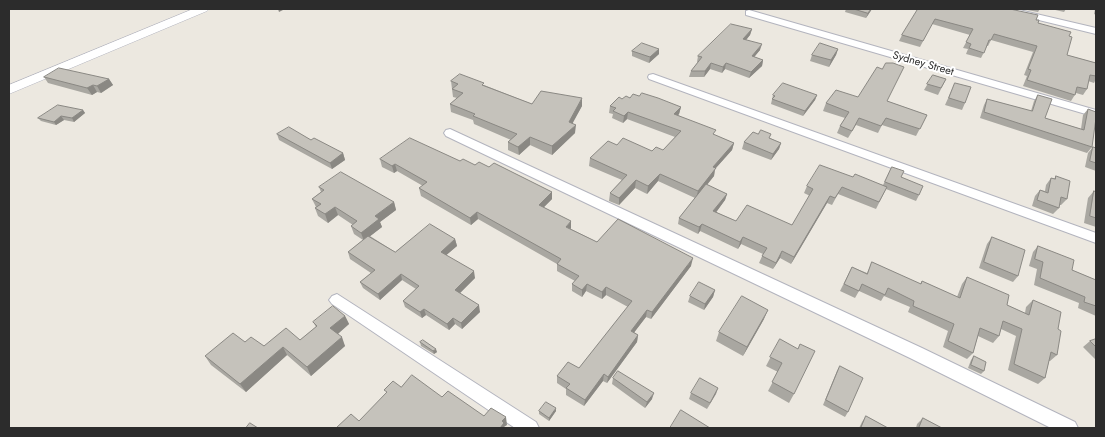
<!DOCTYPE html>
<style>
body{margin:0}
#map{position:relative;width:1105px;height:437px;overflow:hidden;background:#ece8e0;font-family:Jost,sans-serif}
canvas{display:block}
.frame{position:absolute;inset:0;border:10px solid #2c2c2c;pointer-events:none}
</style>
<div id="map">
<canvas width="1105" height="437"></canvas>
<div class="frame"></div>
</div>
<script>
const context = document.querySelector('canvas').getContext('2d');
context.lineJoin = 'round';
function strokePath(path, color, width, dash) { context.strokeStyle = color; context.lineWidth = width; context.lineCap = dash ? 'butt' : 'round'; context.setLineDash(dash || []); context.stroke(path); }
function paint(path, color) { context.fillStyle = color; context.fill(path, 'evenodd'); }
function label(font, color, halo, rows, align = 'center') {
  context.font = font + ' Jost,sans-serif'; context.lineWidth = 4; context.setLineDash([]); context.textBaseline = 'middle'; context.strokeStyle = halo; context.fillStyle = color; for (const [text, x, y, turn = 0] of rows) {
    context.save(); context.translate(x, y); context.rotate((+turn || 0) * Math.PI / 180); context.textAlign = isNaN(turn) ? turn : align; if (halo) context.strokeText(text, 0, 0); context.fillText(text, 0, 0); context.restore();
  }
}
const minor = new Path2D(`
 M1001,9H1015L1096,28V34L1002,11Z
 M749,10L1096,110V117L746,15V11Z
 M653,74L1096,233V243L649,79L648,77L649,75Z
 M450,129L922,348L1075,422L1078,428H1051L910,358L446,136L444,133L446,130Z
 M337,294L536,422L539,428H515L332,304L329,300L332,296Z`);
const tertiary = new Path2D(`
 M193,9H209L207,11L9,94V85Z`);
strokePath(minor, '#b3b4be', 2);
strokePath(tertiary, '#b3b4be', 1);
paint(minor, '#fff');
paint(tertiary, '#fff');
paint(new Path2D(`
 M846,9H872L866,18L845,12Z
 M918,9L1036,20L1038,23L1069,36L1067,55L1096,63V79L1094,83L1088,81L1087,89L1083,95L1076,93L1071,101L1023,86L1027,76L1024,75L1033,52L991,40L988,46H987L981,58L966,54L968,49L963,48L970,35L932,24L920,47L899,41L902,35Z
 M1022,9H1040L1038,12Z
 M1051,9H1066L1064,12Z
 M1095,9H1096V15L1094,14Z
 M752,29L750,35L746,40L760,50L754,57L763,60L762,66L749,78L725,69L722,73L710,69L704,77H689L691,71L698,62H697L698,56Z
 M659,49V54L649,63L632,56V51Z
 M838,49L836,55L829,67L810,61L812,55Z
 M933,75L946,79L938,95L924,90Z
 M44,77L109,79L113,85L101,93L97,92L92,95L48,83Z
 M451,81L484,85L532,104L582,106L572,123L575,133L552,155L530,145L519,155L508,150V142L511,140L474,124L473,120L451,112L450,104L457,98L453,97Z
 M955,83L965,103L962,110L945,105Z
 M773,95H817L815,100L803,116L771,104Z
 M1038,95L1045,118L1081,129L1083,115L1088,109L1092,147L1087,153L980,118L984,105L987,99L1031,111L1034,101Z
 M639,96L681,107L679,114L678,115L715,135L734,143L732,150L715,169L714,176L707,185L727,194L725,200L716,212L736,221L792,225L810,196L804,193L807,186L853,177L883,185L892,167L901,177L919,195L916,201L886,189L876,209L838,194L832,205L827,203L791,264L780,258L773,269L759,263L763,254L741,244L738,249L700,231L698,234L678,224L679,218L695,198L658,181L647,194L635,188L619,205L609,201L610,193L622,180L589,166L590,158L617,145L652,151L663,150L675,137L627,119L623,123L612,118L613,114L609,113L610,106L622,99Z
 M858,97L887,101L927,115L916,136L882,125L878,133L856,125L848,138L837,133L840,126L845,118L823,111L826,103Z
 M83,110L85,113L74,122L64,120L56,125L41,121L38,118Z
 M277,134L343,153L345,160L332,169L279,140Z
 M770,138L781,143L779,149L771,160L742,149L744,142Z
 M1093,147L1096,148V171L1085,167L1088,153Z
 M380,159L460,161L475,165L552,199L544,207L571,229L597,242L691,266L651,319L646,317L634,332L638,335L637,342L607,383L603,381L584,406L566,395V389L557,383V376L579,368L628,307L606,295L602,299L586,291L582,297L572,291V284L575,281L557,271V264L478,219L471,225L421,196L419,188L423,186L397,171L394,173L382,167Z
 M1056,176L1067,199L1061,205H1059V208L1053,214L1032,206L1035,196L1040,190L1045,191L1046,185L1051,178L1054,179Z
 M319,187L394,202L396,210L380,222L382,227L370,236L395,252L455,239L457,246L446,255L475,278L460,293L480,312L462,329L455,324L449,330L426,315L422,318L405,307L403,301L416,289L402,280L380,300L363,288L360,282L371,273L350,259L348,252L363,240L354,234L351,226L353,225L338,215L328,223L318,216L315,208L316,207L312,199L321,192Z
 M1094,191L1096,192V227L1084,223L1088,198Z
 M992,237L1018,276L1013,282L979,268L987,244Z
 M1038,246L1072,270L1096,280V316L1078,308L1079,303L1034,285L1037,269L1029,266L1033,252Z
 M872,262L920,284L922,281L957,297L962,284L967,277L1007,305L1025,313L1026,307L1033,300L1058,329L1057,355L1050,361H1049L1045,378L1038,384L1008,370L1016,336L1001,329L999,336L993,343L978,336L973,353L967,359L943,347L948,331L908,312L910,307L884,296L881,301L859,291L855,298L840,291L852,267L867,273Z
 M715,290L713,297L704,310L688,302L690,296Z
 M345,316L349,324L338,334L345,346L311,376L287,355L246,392L211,365L205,356L245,342L264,346L300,340L316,327L313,322Z
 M764,319L743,356L716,341L719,332Z
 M780,339L794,394L789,403L768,391L778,372L766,366Z
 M1096,339V360L1083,347L1090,341Z
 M420,342L437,352L434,354L421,346Z
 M974,356L984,371L981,374L968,368L971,360Z
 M840,366L848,412L845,417L823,405L837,371Z
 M613,378L652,399L645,408L612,384Z
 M718,388L707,409L689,399L691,393Z
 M539,411H556L549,421L539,414Z
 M866,416L888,428H859L862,422Z
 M923,418L942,428H916L917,424Z`), '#a9a7a1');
paint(new Path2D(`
 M278,9H285L279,12Z
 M871,9H872L866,18L868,13Z
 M752,29L750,35L742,45L743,39Z
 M762,44L760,50L750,62L752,56Z
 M659,49V54L649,63L650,57Z
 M838,49L836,55L829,67L831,60Z
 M763,60L762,66L749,78L751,72Z
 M711,63L710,69L704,77L705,71Z
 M726,63L725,69L722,73L723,67Z
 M109,79L113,85L101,93L97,86Z
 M93,85L97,92L92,95L87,88Z
 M817,95L815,100L803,116L805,111Z
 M582,98V106L569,130V122Z
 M681,107L679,114L673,121L674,114Z
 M83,110L85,113L74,122L72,118Z
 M628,112L627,119L623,123L624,116Z
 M61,116L64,120L56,125L54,122Z
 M576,125L575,133L552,155V146Z
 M530,137V145L519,155L518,147Z
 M734,143L732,150L715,169L714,176L696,198L698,191L713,167Z
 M781,143L779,149L771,160L773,154Z
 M343,153L345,160L332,169L330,163Z
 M395,164L397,171L394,173L392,166Z
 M660,174L658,181L647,194L648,186Z
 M636,180L635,188L619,205V198Z
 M552,192V199L539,212V205Z
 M727,194L725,200L712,218L713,211Z
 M830,196L827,203L791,264L794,257Z
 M394,202L396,210L380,222L382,227L364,241L361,233L375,216Z
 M335,207L338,215L328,223L325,214Z
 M477,212L478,219L471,225L470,218Z
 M571,221V229L566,227Z
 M702,224L700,231L698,234L699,227Z
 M743,237L741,244L738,249L740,242Z
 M455,239L457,246L443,258L441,252Z
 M782,251L780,258L773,269Z
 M693,258L691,266L651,319L652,312Z
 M474,271L475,278L456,297L455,290Z
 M401,274L402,280L380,300L378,294Z
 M587,284L586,291L582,297V290Z
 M606,287V295L602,299V292Z
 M715,290L713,297L704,310L705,304Z
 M479,305L480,312L462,329L461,323Z
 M424,309L426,315L422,318L420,312Z
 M647,310L646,317L630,338L631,331Z
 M768,310L764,319L743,356L747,347Z
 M345,316L349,324L334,337L330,328Z
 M453,318L455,324L449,330L447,324Z
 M638,335L637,342L607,383L608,377Z
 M342,337L345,346L311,376L307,367Z
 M283,347L287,355L246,392L240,384Z
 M436,349L437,352L434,354L433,351Z
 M604,374L603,381L584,406L585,400Z
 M718,388L716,394L707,409L710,403Z
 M654,393L652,399L645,408L647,402Z
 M556,408V411L549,421V418Z
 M506,417L507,425L504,427L505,428H500L502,421Z`), '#8a8883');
const building = new Path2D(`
 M854,9H871L868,13Z
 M918,9H1010L1038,15L1036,20H1039L1038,23L1071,32L1069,36L1072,37L1067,55L1096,63V76L1090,75L1087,89L1077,87L1075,95L1027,80L1031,70L1028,69L1037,46L994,34L991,40H989L984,53L969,48L971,44L966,42L973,29L935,19L923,41L902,35Z
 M731,24L752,29L743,39L762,44L752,56L763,60L751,72L726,63L723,67L711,63L705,71H691L702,57L698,56Z
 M642,43L659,49L650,57L632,51Z
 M820,43L838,49L831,60L812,55Z
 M886,63H893L904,67L887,101L927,115L920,129L886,118L881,126L859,118L852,131L840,126L849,112L826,103L836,90L858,97L877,67L882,69Z
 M59,68L109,79L97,86L93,85L87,88L44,77Z
 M460,74L484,83L482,85L532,104L541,91L582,98L569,122L576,125L552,146L530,137L518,147L508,142L517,134L473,116L475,114L450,104L463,93L452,89L458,84L451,81Z
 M933,75L946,79L941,88L927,84Z
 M783,83L817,95L805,111L772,99L775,96L773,95Z
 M955,83L971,87L965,103L949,98Z
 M642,93L658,98L681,107L674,114L716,130L713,134L734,143L713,167L716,168L698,191L660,174L648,186L636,180L619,198L610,193L627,175L590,158L608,141L617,145L623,138L652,151L656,147L663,150L681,131L628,112L624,116L613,111L616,108L610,106L619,97L622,99L626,96L630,98L633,94L639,96Z
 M1038,95L1052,99L1045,118L1084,130L1088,109L1096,112V118L1092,147L984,112L987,99L1032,111Z
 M58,105L83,110L72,118L61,116L54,122L38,118Z
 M289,127L311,140L314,138L343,153L330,163L277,134Z
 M761,130L771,134L769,138L781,143L773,154L744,142L753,132L758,134Z
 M410,138L460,161L463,159L475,165L479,162L489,167L494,163L552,192L539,205L571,221L566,227L597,242L618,219L693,258L652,312L647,310L631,331L638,335L608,377L604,374L585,400L566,388L570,384L557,376L568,362L579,368L632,301L606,287L602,292L587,284L582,290L572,284L579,276L557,264L561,259L477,212L470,218L419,188L427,182L395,164L392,166L380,159Z
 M1093,147L1096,148V163L1090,161Z
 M820,165L853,177L855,174L887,187L879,202L842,187L835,198L830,196L794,257L782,251L776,263L762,256L767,248L743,237L740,242L702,224L699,227L679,218L706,184L727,194L713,211L736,221L747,205L792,225L813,189L807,186Z
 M892,167L904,171L901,177L923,186L919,195L885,182Z
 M341,172L394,202L375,216L379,219L361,233L351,226L357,221L335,207L325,214L315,208L321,204L312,199L324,190L319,187Z
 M1056,176L1070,181L1067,199L1061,197L1059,208L1037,200L1040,190L1048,193L1051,178L1055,179Z
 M1094,191L1096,192V218L1090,216Z
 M430,224L455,239L441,252L474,271L455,290L479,305L461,323L453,318L447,324L424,309L420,312L403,301L419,286L401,274L378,294L360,282L375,270L348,252L368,236L395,252Z
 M992,237L1025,250L1018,276L984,262Z
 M1038,246L1074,260L1072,270L1096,280V306L1084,302L1085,297L1040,278L1043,262L1035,259Z
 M872,262L921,284L922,281L960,298L967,277L1009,295L1007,305L1029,315L1033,300L1061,312L1058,329L1061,331L1057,355L1051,352L1045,378L1014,364L1022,329L1003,321L999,336L980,328L973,353L948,341L954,324L913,306L914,301L888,288L885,295L862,284L859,291L844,284L852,267L867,274Z
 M699,282L715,290L705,304L690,296Z
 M742,296L768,310L747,347L719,332Z
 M333,306L345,316L330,328L342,337L307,367L283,347L240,384L205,356L233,333L245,342L251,337L264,346L286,328L300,340L317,326L313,322Z
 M780,339L798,349L800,344L815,351L794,394L772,382L782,363L770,357Z
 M1096,339V347L1090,341Z
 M423,340L436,349L433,351L420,342Z
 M974,356L986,362L984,371L971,365Z
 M840,366L863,378L848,412L826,400Z
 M618,371L654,393L647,402L613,378Z
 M412,375L442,397L448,391L484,416L491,408L506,417L502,421L504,423L500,428H336L351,414L359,421L387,392L384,390L393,381L401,387Z
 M700,378L718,388L710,403L691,393Z
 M546,402L556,408L549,418L539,411Z
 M681,410L710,428H670Z
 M866,416L888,428H861Z
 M923,418L942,428H919Z
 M250,423L258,428H246Z`);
paint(building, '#c5c2bb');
strokePath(building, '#8a8883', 1);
label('11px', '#2c2c2c', '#fff', [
 ["Sydney Street",923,64,16]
]);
</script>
